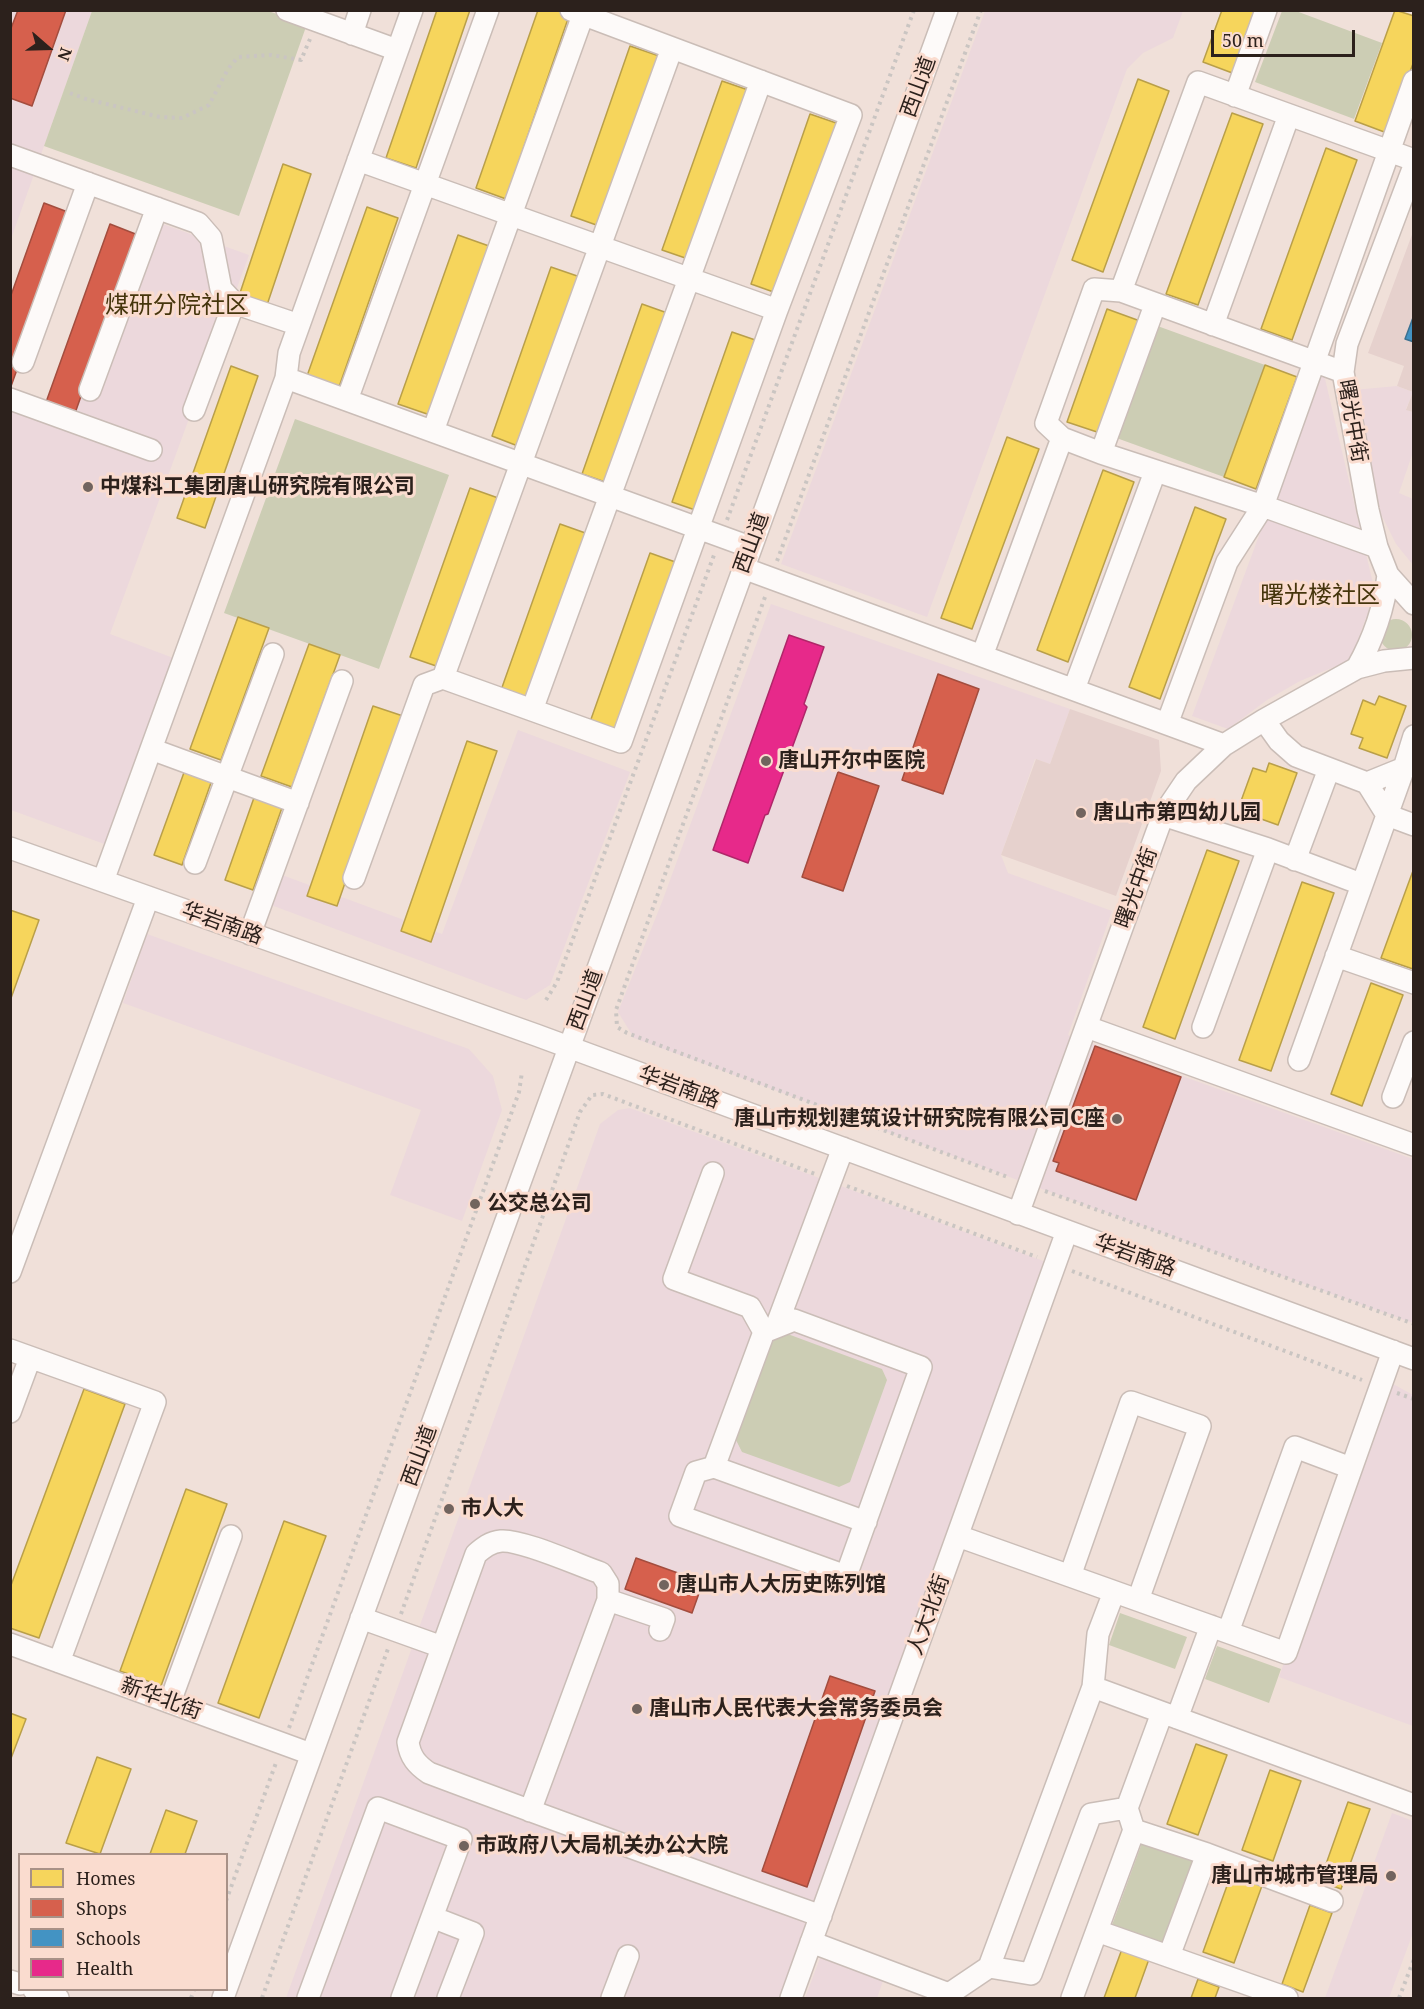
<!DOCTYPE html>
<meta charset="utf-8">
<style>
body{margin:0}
#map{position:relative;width:1424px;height:2009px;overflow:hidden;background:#f0e0d9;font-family:"Noto Serif",serif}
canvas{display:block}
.frame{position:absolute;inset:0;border:12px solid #2c211c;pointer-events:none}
.legend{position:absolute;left:18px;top:1853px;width:210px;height:138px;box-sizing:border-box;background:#fadccf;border:2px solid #a89187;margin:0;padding:8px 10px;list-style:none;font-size:18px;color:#2c211c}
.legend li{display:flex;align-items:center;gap:12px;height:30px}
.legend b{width:30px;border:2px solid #a89187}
.north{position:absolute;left:18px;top:18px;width:60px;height:60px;-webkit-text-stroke:4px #fadccf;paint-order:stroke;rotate:110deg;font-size:16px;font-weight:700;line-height:24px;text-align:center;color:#2c211c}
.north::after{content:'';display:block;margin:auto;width:21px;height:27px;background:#2c211c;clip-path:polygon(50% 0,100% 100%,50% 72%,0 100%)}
.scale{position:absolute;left:1211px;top:30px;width:144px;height:27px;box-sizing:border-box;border:3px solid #2c211c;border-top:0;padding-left:8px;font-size:18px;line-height:21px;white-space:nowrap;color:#2c211c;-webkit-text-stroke:4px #fadccf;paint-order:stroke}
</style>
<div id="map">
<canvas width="1424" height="2009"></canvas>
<div class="frame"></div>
<ul class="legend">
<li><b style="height:16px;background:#f6d55c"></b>Homes</li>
<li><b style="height:16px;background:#d6604d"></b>Shops</li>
<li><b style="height:16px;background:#4393c3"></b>Schools</li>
<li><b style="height:16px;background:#e7298a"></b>Health</li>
</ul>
<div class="north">N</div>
<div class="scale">50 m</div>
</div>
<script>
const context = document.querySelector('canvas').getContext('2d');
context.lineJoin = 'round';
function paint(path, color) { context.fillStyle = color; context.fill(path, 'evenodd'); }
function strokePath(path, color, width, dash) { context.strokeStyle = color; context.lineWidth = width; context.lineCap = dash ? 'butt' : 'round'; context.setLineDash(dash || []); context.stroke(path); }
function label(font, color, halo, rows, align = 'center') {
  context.font = font + ' "Noto Serif","Noto Sans SC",serif'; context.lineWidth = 6; context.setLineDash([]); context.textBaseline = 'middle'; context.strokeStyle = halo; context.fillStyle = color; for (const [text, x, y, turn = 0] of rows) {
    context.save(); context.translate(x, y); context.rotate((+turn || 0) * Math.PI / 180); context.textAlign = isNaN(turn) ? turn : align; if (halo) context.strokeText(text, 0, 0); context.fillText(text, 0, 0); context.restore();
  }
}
paint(new Path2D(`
 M11,11H92L11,239Z
 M985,11H1183L1173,38L1143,53L1127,69L927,617L781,564Z
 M143,217L249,255L110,634L176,659L107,845L11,810L10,387L73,410Z
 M1322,366L1375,592L1351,660L1300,681L1267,700L1228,729L1192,716Z
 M1397,386L1413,392L1406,409L1413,412V452L1399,493L1413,499V565L1396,544L1381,514L1353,390Z
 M771,604L1070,709L1050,764L1035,759L1001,855L1008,873L1112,911L1068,1035L1413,1159V1323L1131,1222L634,1038L618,1012L662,902Z
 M518,730L630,772L550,985L526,1000L271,905L282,875L442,934Z
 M147,934L469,1049L493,1076L502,1110L462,1221L390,1195L421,1110L123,1003Z
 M630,1108L1046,1262L779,1998H286L600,1124L618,1110Z
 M1386,1380L1413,1395V1726L1279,1677Z
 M1392,1813L1413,1821L1414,1930L1389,1998H1325Z
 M820,1958L883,1981L877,1998H805Z`), '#ecd8dc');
paint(new Path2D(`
 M1413,232V412L1406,410L1413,392L1397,386L1404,366L1368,353Z
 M1070,709L1159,740L1161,771L1116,896L1001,855L1036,759L1050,764Z`), '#e6d1cd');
paint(new Path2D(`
 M92,11H268L307,24L239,216L44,146Z
 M1282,11H1296L1382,43L1354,119L1255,82Z
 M1141,320L1265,365L1224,477L1100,432Z
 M295,419L449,475L379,669L224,613Z
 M1380 635a16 16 0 1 1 32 0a16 16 0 1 1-32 0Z
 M785,1333L882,1369L887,1380L850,1482L839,1487L742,1452L736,1440L773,1338Z
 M1120,1613L1187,1637L1175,1669L1109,1645Z
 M1217,1646L1281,1669L1269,1703L1205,1679Z
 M1143,1840L1198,1860L1167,1945L1112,1925Z`), '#cccdb4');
const homes = new Path2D(`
 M437,10H470L416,168L386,158Z
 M538,10H571L506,199L476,188Z
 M1222,10H1259L1235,74L1203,62Z
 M1395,10L1414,16V61L1387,133L1355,121Z
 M630,46L662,57L602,227L571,216Z
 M1138,79L1169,91L1103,272L1072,260Z
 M722,81L754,92L694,261L662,250Z
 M1232,113L1263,124L1198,305L1166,294Z
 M810,114L842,125L782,295L751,284Z
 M1326,148L1357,160L1292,340L1261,329Z
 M283,164L311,174L267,305L239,296Z
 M367,207L398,218L339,387L307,376Z
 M458,235L489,246L430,415L398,404Z
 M551,267L583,278L523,448L492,436Z
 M642,304L673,315L614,485L582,474Z
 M1107,309L1140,321L1100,433L1067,422Z
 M732,332L764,343L704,513L672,502Z
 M1265,365L1297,377L1256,489L1224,477Z
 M231,366L258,376L205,528L177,518Z
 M1007,437L1039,449L972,629L941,618Z
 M1103,470L1134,482L1068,662L1037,650Z
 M470,488L501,499L442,668L410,657Z
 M1195,507L1226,519L1160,699L1129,687Z
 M560,524L591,535L531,704L500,693Z
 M650,553L681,564L622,734L590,722Z
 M238,617L269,628L221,760L190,749Z
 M309,644L340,655L292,787L261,776Z
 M1379,696L1406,706L1387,758L1359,748L1363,738L1351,734L1363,700L1375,705Z
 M373,706L403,716L337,906L307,896Z
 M467,741L497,751L431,942L401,931Z
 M1269,763L1297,773L1278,825L1250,815L1253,806L1241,801L1253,768L1266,772Z
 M186,767L213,777L182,865L154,855Z
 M256,792L284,802L253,890L225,880Z
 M1207,850L1239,861L1175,1039L1143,1027Z
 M1414,868V967L1413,969L1381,958Z
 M1302,882L1334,893L1271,1071L1239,1060Z
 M10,910L39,920L10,1001Z
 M1371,983L1403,995L1362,1106L1331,1094Z
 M84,1389L125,1404L39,1638L10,1628V1588Z
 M186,1489L227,1504L161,1686L120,1671Z
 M284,1521L326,1536L259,1718L218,1703Z
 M10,1713L26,1719L10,1761Z
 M1196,1744L1227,1755L1198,1835L1167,1824Z
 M97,1757L131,1769L100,1854L66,1843Z
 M1270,1770L1301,1781L1273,1861L1242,1850Z
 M1348,1802L1370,1809L1341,1889L1320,1881Z
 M166,1810L197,1821L185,1854H150Z
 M1232,1872L1263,1883L1234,1963L1203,1952Z
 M1310,1905L1332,1913L1303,1992L1282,1984Z
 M1122,1949L1149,1959L1135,1998H1104Z
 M1198,1979L1219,1987L1215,1998H1191Z`);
paint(homes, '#f6d55c');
strokePath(homes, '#b99f49', 1.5);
const shops = new Path2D(`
 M18,10H66L32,106L10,98V31Z
 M44,203L73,214L10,389V298Z
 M110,224L138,235L74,416L45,405Z
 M938,674L979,689L943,794L902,780Z
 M838,772L879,786L843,891L802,877Z
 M1095,1046L1181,1077L1136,1200L1056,1171L1059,1163L1053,1161Z
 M636,1558L703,1582L692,1613L625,1589Z
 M830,1676L875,1691L807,1887L762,1871Z`);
paint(shops, '#d6604d');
strokePath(shops, '#a34d3e', 1.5);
const schools = new Path2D(`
 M1414,315V342L1405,339Z`);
paint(schools, '#4393c3');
strokePath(schools, '#3c7191', 1.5);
const health = new Path2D(`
 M789,635L824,647L804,704L807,707L768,814L765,815L748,863L713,850Z`);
paint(health, '#e7298a');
strokePath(health, '#af2769', 1.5);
const minor = new Path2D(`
 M287,10L397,50
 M571,10L851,115L777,310
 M352,34L360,10
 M1235,96L1266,10
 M10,155L198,223L211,238L221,289L234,303L299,325
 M358,160L777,310L621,742L443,678
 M1414,166L1347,344L1343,372L1368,510L1377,547L1388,575L1414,604
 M1121,291L1094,289L1046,423L1062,438L1101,453L1263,506L1377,547
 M1213,325L1289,115
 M23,362L88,183
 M1343,372L1121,291L1198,82L1414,160
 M286,378L289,353L412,10
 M90,390L157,208
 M10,399L151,450
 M347,400L488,10
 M194,410L234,303
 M433,431L583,15
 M1101,453L1155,305
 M743,568L1224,745
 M982,656L1062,438
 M1357,668C1374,638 1384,609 1388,575
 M1074,689L1155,472
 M532,710L761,81
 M1264,720L1279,741L1296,756L1367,783L1404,768L1414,736
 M1167,724L1227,562L1263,506L1414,81
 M151,749L298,803
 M1367,783L1387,815L1414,825
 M1163,815L1268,849L1361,884
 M10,848L536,1035L1414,1359
 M1295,860L1329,769
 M195,863L273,654
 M354,878L424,685L443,678L672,48
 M103,881L286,378L750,547
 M250,934L342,681
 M1336,956L1414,983
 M1087,1027L1414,1145
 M1203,1027L1268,849
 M1299,1060L1404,768L1414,766
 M1393,1097L1414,1042
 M713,1173L674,1279L750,1307L764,1332
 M1018,1214L1163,815L1186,781L1224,745L1264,720L1357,668L1384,661L1414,658
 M10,1272L148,898
 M776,1327L843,1148
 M10,1350L155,1402L59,1662
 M10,1412L30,1358
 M714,1467L696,1472L680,1516L846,1576L921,1367L794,1320L764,1332L714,1467L866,1522
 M958,1536L1286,1653L1393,1351
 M1070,1576L1131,1402L1200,1426L1138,1600
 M608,1600L664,1619L660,1630
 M361,1618L442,1647
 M1228,1632L1295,1447L1351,1468
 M10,1644L311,1754
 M1093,1687L1098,1634L1114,1592
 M170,1702L231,1536
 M1177,1718L1211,1626
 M530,1811L608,1600V1584L601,1573C578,1565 521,1539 501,1541C490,1542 483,1548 476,1554L408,1742C410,1757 417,1765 429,1773C559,1822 690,1869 821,1916
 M1134,1830L1207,1854L1332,1901
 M432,1917L473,1933L448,1998
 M1097,1931L1287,1998
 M811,1942L949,1994L989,1967L1093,1687L1414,1805
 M1169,1956L1207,1854
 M989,1967L1031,1974L1091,1814L1127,1808
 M10,1981L20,1984
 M34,1990L58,1998
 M223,1998L947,10
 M308,1998L378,1808L461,1839L402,1998
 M612,1998L628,1956
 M791,1998L1067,1231
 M1072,1998L1134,1830L1127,1808L1162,1713`);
strokePath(minor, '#cabdb7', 24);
strokePath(new Path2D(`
 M70,93L86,99L160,117L182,118L209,105L228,69L238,57L271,55L301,60L310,39
 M727,520L914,10
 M777,561L981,10
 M765,597L616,1010L617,1027L627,1033L1010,1178
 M546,1000L557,982L714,555
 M847,1186L1037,1257
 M1045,1191L1414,1324
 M1072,1271L1362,1380
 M1397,1393L1414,1399
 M401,1614L580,1112L592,1095L603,1094L815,1174
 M289,1728L519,1092L522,1072
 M226,1901L277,1760
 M191,1998L194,1990
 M262,1998L389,1646
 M1399,1998L1414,1959`), '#cac5c2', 4, [3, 4.5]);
strokePath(minor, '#fdfaf9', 21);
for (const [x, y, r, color] of [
 [88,487,6,"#71645e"],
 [766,761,6,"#71645e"],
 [1081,813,6,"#71645e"],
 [1117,1119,6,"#71645e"],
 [475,1204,6,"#71645e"],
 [449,1509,6,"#71645e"],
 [664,1585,6,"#71645e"],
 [637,1709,6,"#71645e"],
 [464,1846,6,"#71645e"],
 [1391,1876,6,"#71645e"]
]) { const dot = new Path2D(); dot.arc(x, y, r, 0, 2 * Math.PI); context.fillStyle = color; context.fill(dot); strokePath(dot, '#fadccf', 2); }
label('21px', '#2c211c', '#fadccf', [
 ["西山道",919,87,-70],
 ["曙光中街",1352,421,80],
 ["西山道",752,543,-70],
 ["曙光中街",1137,888,-70],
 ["华岩南路",222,924,20],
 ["西山道",586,1000,-70],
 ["华岩南路",679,1088,20],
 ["华岩南路",1135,1256,20],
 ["西山道",420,1456,-70],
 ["人大北街",929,1615,-70],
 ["新华北街",161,1699,20]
]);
label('bold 21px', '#2c211c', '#fadccf', [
 ["中煤科工集团唐山研究院有限公司",100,487],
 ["唐山开尔中医院",778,761],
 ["唐山市第四幼儿园",1093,813],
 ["唐山市规划建筑设计研究院有限公司C座",1105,1119,"right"],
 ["公交总公司",487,1204],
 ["市人大",461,1509],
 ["唐山市人大历史陈列馆",676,1585],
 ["唐山市人民代表大会常务委员会",649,1709],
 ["市政府八大局机关办公大院",476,1846],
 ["唐山市城市管理局",1379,1876,"right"]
], 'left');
label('24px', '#45350c', '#fadccf', [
 ["煤研分院社区",177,306],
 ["曙光楼社区",1320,596]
]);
</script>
